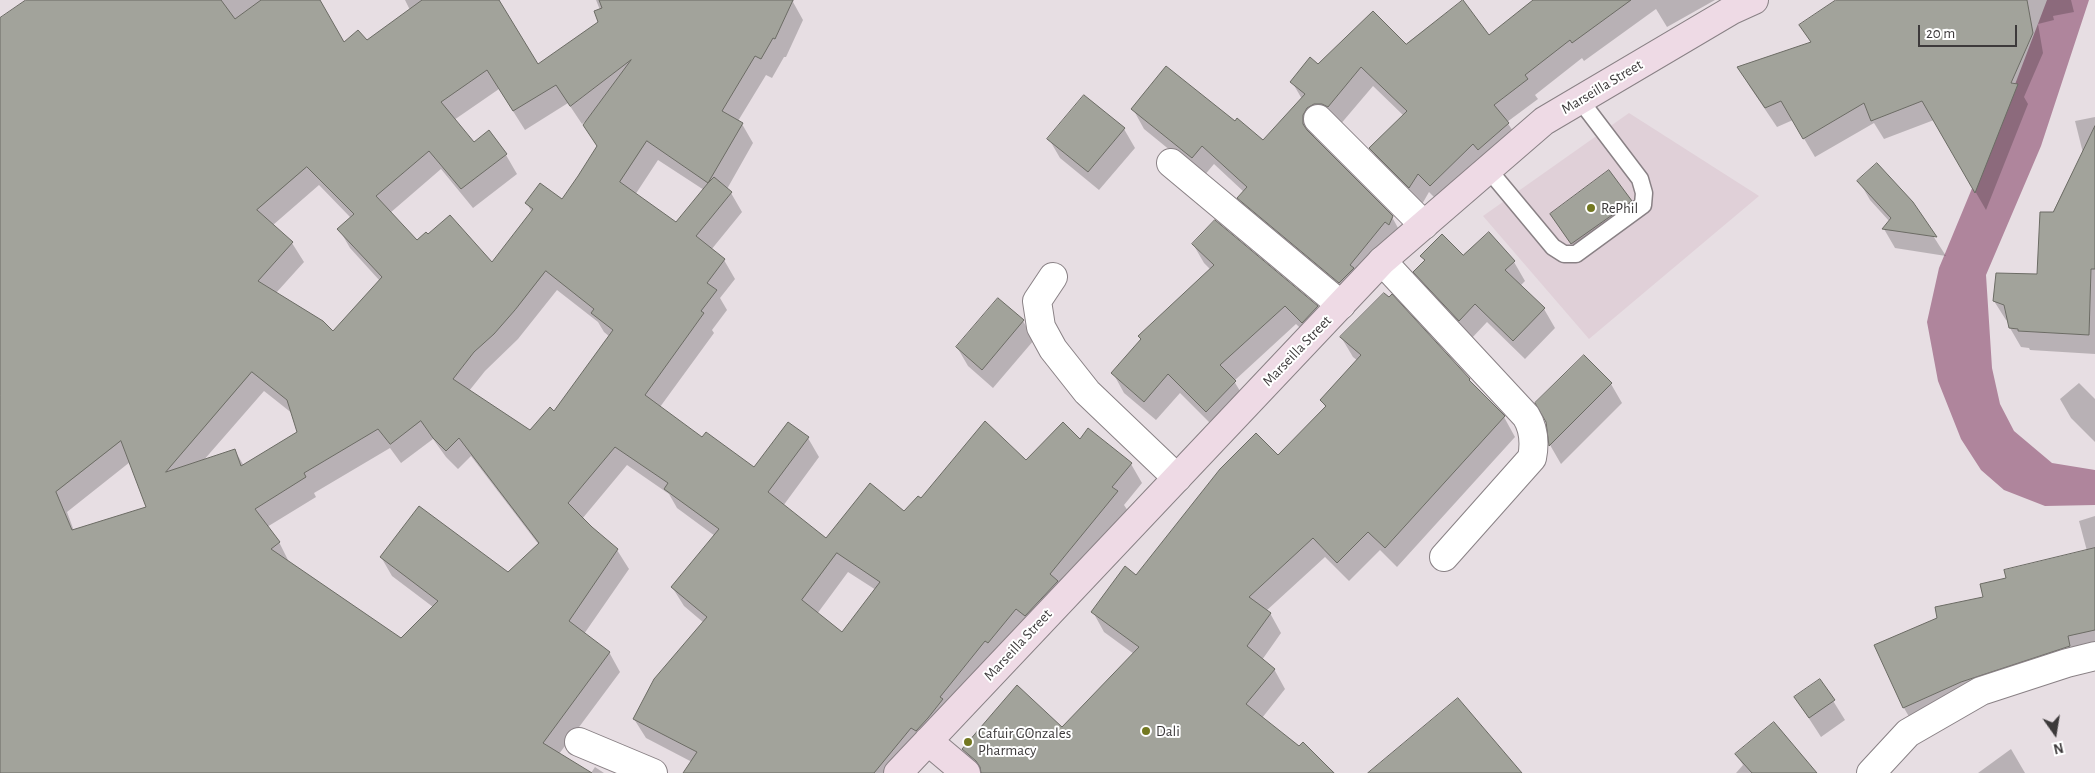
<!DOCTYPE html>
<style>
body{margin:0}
#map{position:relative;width:2095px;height:773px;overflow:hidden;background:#e7dee3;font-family:"Alegreya Sans",sans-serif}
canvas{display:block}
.north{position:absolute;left:2030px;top:708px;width:50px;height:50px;-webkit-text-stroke:4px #fff;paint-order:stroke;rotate:167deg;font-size:14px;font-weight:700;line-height:20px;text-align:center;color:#3d3a3b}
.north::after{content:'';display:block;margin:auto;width:18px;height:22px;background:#3d3a3b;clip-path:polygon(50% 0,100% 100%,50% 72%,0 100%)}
.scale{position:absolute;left:1918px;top:25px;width:99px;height:22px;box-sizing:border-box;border:2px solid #3d3a3b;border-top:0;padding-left:6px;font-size:15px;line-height:18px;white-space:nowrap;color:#3d3a3b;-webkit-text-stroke:4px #fff;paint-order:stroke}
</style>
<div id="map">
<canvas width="2095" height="773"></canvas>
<div class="north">N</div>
<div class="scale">20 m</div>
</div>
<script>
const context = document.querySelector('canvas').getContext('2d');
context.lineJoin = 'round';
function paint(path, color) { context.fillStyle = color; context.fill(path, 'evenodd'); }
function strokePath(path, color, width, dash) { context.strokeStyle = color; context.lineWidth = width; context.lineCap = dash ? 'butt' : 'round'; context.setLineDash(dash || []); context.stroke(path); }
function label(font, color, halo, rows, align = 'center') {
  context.font = font + ' "Alegreya Sans",sans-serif'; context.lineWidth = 4; context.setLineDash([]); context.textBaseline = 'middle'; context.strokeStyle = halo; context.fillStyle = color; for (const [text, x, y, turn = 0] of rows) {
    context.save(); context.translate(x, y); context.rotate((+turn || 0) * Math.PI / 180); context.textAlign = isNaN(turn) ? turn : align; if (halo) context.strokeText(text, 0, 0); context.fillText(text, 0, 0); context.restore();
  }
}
paint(new Path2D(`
 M1629,113L1759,196L1589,339L1483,216Z`), '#e0d0d8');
paint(new Path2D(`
 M2047,0H2089L2041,146L1986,275L1992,368L2000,404L2014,431L2052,463L2095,470V505L2045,506L2004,490L1981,470L1961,439L1938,381L1927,322L1939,268L2014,87Z`), '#af859c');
paint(new Path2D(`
 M26,0H301L344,44L366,42L410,10L405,0H497L538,65L599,22L600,10L596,0H794L793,2L803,20L786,57H784L772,78L766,75L738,121L742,124L753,143L727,189L731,193L742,212L711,250L724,260L735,279L720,298L727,310L712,330L714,333L660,407L703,439L754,468L788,423L808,438L819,457L783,506L826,540L904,513L921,500L1080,440L1131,464L1142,483L1124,505L1128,511L901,773H684L692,762L646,738L634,719L704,623L684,606L672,587L715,536L677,508L669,494L627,465L582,519L617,550L629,569L584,634L609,652L620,672L559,754L590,773H0V19ZM499,89L525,130L568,103L582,124L587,120L585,125L598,148L562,201L527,203L532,213L492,264L417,241L390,213L441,169L473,208L517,174L506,155L473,143L454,120ZM658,160L704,190L676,224L635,195ZM319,185L351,218L339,229L350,248L380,281L333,333L276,293L304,262L292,243L273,225ZM557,290L598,322L604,332L610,337L555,412L530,432L469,391L485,371L518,339ZM264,391L293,414L299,433L244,466L235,451L203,461ZM433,439L446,457L458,469L471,456L539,545L508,574L381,557L392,576L433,607L401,639L289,562L279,542L267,527L316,497L314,493L390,448L401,463ZM130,462L147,508L74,531L67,512ZM848,572L876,590L842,634L817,614Z
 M1535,0H1715L1667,27L1656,9L1584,61L1582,58L1535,95L1538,99L1507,122L1520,142L1442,205L1429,192L1421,206L1382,168L1371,148L1404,116L1373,86L1339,126L1318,127L1313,138L1392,217L1403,237L1351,302L1249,217L1238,198L1244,192L1214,164L1203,177L1144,129L1133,109L1235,123L1264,142L1302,99L1292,82L1318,65L1406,46L1489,37Z
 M1861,0H2071L2074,12L2053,16L2054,20L2038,24L2043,53L2024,97L2028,104L1986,210L1934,120L1884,139L1874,123L1815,157L1793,120L1777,127L1750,87L1739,68L1811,43L1801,25Z
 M2095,117V354L2030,350L2029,348L2021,347L2010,328L2008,321L2006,320L1994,301L2039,276L2053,214L2083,153L2075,121Z
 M1124,129L1135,148L1099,190L1060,158L1049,139Z
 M1859,181L1912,203L1946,256L1895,248L1884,229L1890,222L1870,200Z
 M1631,201L1636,211L1579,253L1551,215Z
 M1489,233L1514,262L1525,281L1520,286L1544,309L1555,328L1525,359L1487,322L1471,339L1426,291L1415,272L1425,262L1422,256L1463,257Z
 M1193,244L1317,307L1328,326L1314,341L1296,324L1234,381L1246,401L1217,430L1180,393L1156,420L1124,393L1113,373L1142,340L1139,336L1211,270L1204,263Z
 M1023,321L1034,340L993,388L968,366L957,347Z
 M1341,337L1469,380L1473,386L1504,417L1515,437L1397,567L1380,550L1349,581L1325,557L1266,611L1270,613L1281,633L1262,660L1274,669L1285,689L1262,718L1300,747L1303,744L1335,773H979L963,749L1062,729L1134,654L1104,632L1093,612L1278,456L1326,408L1321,400L1358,361L1353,357Z
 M2079,383L2095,399V442L2071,418L2060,399Z
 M1611,384L1622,403L1561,464L1550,445L1547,421Z
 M2095,516V651L1915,727L1904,708L1985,598L2007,579L2087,551L2079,521Z
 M1820,680L1845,720L1821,737L1795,697Z
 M2011,749L2025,773H1978Z
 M1736,754L1815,773H1736L1743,765Z
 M595,767L604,773H591Z`), '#0003');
const building = new Path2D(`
 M26,0H221L235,19L261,0H320L344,42L358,30L367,40L422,0H499L538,64L598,22L594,11L602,8L599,0H793L775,39L773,38L761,59L755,56L722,111L743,123L708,183L714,177L732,192L696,236L725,259L707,283L717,290L701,311L704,313L645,395L702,437L706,432L754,467L788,422L809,437L768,492L826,538L870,483L904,511L918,496L921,498L985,421L1026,460L1063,422L1080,439L1088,428L1132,463L1112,487L1118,491L1050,574L1058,581L1025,616L1016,609L988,643L985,641L940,697L943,699L928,718L916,731L911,728L874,773H683L697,752L633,719L654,679L707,617L671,587L719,529L664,489L668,483L615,447L568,503L592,527L618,549L569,621L610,652L543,743L592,773H0V18ZM631,60L583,125L597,146L578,176L562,199L540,183L525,203L533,209L492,262L450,215L428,234L426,232L417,240L376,196L429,151L461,189L507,154L489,130L474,142L441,102L487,70L513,111L556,85L570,106ZM647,141L708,183L676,222L620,182ZM307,167L354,214L337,229L382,277L333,331L323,321L258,281L293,242L257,210ZM546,271L594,309L591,313L613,330L554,411L550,407L530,430L453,379L474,352L494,334L515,310ZM252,372L287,400L297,432L241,466L235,449L166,472ZM421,421L433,438L446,451L459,438L539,543L508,572L419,506L380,557L438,601L401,638L271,549L280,542L255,509L306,477L304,473L378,429L390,444ZM121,441L146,507L72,530L56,492ZM837,553L880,582L842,632L802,600Z
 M1463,0L1489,35L1533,0H1631L1572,43L1570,40L1525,75L1528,79L1494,105L1509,123L1478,150L1473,144L1430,186L1418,174L1409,188L1369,148L1407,111L1361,67L1328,107L1322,104H1314L1307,108L1303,115V124L1307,130L1393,216L1389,225L1385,222L1350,265L1354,268L1339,283L1237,198L1247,187L1202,146L1192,158L1131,109L1166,66L1235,121L1237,118L1263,140L1305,94L1290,82L1310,57L1318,64L1373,11L1406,44Z
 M1836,0H2027L2033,33L2011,83L2018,84L1975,193L1922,101L1871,121L1864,103L1803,139L1781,101L1765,108L1737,67L1811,42L1799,25Z
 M1084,95L1125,128L1088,172L1047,139Z
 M2095,126V269H2091L2089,335L2018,331V329L2009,328L2004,305L1993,301L1996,273L2037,274L2040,212H2053Z
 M1877,163L1913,202L1937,237L1882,229L1891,218L1857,181Z
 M1609,170L1632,201L1571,244L1550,214Z
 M1215,220L1318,306L1302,323L1285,306L1220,365L1236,381L1206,412L1168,374L1144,402L1111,373L1141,339L1138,336L1214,265L1192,244Z
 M1489,232L1515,261L1505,270L1545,308L1513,341L1475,304L1459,321L1413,272L1425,260L1420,256L1442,234L1463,255Z
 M1384,293L1389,297L1392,294L1470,379L1469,380L1505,416L1385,548L1368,532L1337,563L1313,538L1249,597L1271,613L1247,646L1275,669L1246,704L1299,746L1303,742L1334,773H981L980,767L976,761L962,749L1017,685L1062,727L1139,647L1091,612L1125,566L1136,575L1220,469L1256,433L1278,455L1326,406L1320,400L1361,355L1340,337Z
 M998,298L1024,320L982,370L956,347Z
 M1584,355L1612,383L1549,446L1546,422L1535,403Z
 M2095,548V630L2068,636L2070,646L1961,682L1903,708L1874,645L1937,618L1935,607L1983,597L1980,584L2006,578L2004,570Z
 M1820,679L1835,700L1809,718L1794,697Z
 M1458,698L1522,773H1368Z
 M1774,722L1817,773H1752L1735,754Z`);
paint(building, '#a2a39b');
strokePath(building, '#6b6b64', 1);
const lane = new Path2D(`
 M1488,169L1553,247L1564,254H1576L1643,205L1644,193L1640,179L1580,100`);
const street = new Path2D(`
 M1318,119L1424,225
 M1171,163L1341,305
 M1382,261L1526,416C1534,429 1535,443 1532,458L1444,557
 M1053,277L1037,301L1041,327L1053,349L1087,392L1177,478
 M579,742L653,773
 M1871,773L1908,733L1981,691L2067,663L2095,656`);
const secondary = new Path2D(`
 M928,741L966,773
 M898,773L1382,261L1544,121L1732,10L1754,0`);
strokePath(lane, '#898185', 19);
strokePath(street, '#898185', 30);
strokePath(secondary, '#898185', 30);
strokePath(lane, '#fff', 16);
strokePath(street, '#fff', 28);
strokePath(secondary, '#eedae5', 28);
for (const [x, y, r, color] of [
 [1591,208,5,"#737821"],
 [1146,731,5,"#737821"],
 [968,742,5,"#737821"]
]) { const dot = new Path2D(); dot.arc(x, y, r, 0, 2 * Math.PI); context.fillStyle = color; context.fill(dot); strokePath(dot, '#fff', 2); }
label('15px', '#3d3a3b', '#fff', [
 ["Marseilla Street",1602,87,-31],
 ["Marseilla Street",1297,351,-46],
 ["Marseilla Street",1018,645,-47]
]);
label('15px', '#3d3a3b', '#fff', [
 ["RePhil",1601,208],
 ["Dali",1156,731],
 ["Cafuir GOnzales",978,733],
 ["Pharmacy",978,750]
], 'left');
</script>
